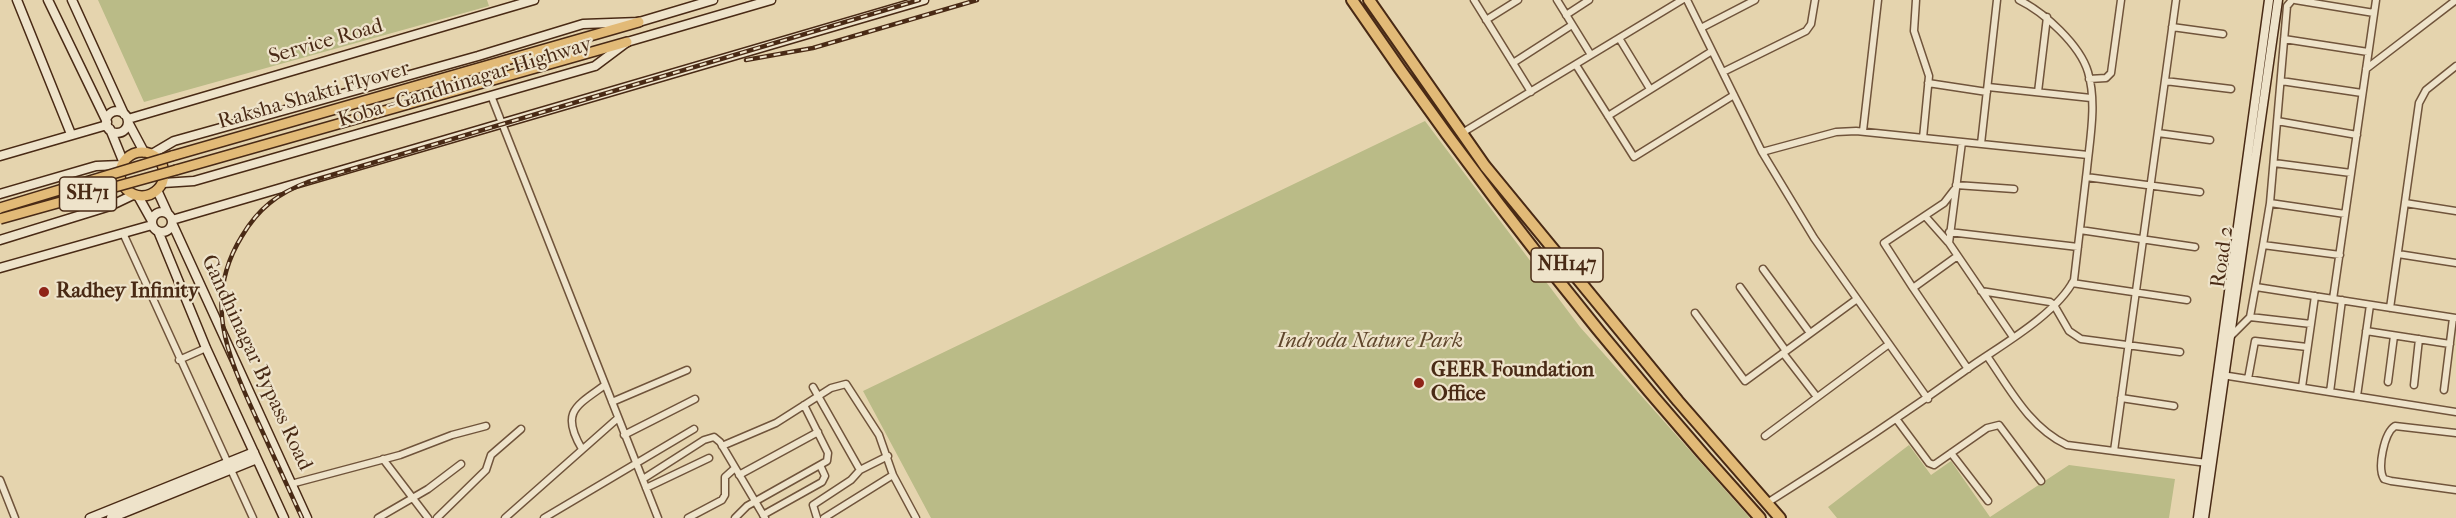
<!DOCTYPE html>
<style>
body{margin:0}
canvas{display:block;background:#e5d4ae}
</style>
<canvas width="2456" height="518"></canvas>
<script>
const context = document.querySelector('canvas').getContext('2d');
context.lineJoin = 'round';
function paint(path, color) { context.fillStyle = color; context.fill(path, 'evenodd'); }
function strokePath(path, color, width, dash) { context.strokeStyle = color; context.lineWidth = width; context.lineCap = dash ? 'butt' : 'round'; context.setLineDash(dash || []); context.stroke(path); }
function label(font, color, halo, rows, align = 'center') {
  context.font = font + ' "IM FELL French Canon",serif'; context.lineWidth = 4.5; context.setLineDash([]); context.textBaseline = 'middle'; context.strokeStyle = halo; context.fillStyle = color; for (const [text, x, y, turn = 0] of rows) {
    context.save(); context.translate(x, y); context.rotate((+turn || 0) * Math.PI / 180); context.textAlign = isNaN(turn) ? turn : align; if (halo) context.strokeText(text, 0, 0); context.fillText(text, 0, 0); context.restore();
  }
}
paint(new Path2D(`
 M98,0H487L489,6L144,102Z
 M1425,121L1580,327L1750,518H931L863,391Z
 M1909,445L1931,475L1951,461L1990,517L2069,465L2175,479L2169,518H1837L1828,507Z`), '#babb87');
const street = new Path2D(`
 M1474,0L1531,92
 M1557,0L1591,55
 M1687,0L1762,152L1814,238L1928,399
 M1916,0L1914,31L1929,76L1923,138
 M2295,0L2374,13
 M1566,15L1589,0
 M1486,20L1518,0
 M2172,27L2223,34
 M1701,28L1755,0
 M1619,38L1650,89
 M2284,39L2368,52
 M1513,63L1572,25
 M1576,65L1634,157L1734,95
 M2366,69L2456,0
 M1723,72L1806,31L1811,24L1815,0
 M2089,79L2106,78L2111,73L2121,0
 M2165,81L2231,89
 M2281,81L2362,93
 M1928,83L1987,92
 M1988,87L2091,98
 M2038,92L2047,17
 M492,98L658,518
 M1608,116L1712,51
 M2277,121L2357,135
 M1863,131L1878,0
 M1462,133L1682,0
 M2158,133L2210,140
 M1962,142L1949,243L2013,337
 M1981,144L1997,0
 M1762,152L1836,132L1856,131L2088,155
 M2274,163L2351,173
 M2086,177L2200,192
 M1956,185L2014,189
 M2270,203L2345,214
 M2405,203L2456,211
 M1925,216L1948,242
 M2080,230L2195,247
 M1949,232L2078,247
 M123,233L253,518
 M2263,245L2340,255
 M2398,254L2456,263
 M1956,257L1913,288L1968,369
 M1763,269L1810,333
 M2072,283L2187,300
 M1740,287L1786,351
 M2256,287L2456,318
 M1913,288L1884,243L1944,203L1954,190
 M1981,291L2050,302L2054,305L2069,331L2081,339L2180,352
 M2333,299L2376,0
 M2390,308L2419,103L2426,90L2456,66
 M1695,313L1745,381L1857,299
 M2250,317L2311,324
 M2366,331L2450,344
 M2230,337L2250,317L2263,245L2270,203L2287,6L2292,0
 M1783,353L1817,397
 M1987,356C2010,389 2029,427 2067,445L2207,463
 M179,360L206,348
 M2222,375L2456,412
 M2248,379L2255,341L2307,347
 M2388,382L2394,336
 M2414,385L2419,339
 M813,387L860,470L888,456
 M2302,387L2315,296
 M2444,390L2453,318
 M2330,392L2342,300
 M2357,396L2370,305
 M2121,398L2174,406
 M612,402L687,370
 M1897,420L1929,463L1934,465L1987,428L1999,425L2041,481
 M2456,433L2395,426C2384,433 2377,468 2384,479L2391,481L2456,490
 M624,435L695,399
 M1765,436L1889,344
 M722,446L776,423L831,388L846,384L879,435L893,475
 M582,449C560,412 576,406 605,385
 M2114,451L2176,0
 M1951,453L1988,501
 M383,459L428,518
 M739,475L818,432
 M643,479L704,440L714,437L720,442L765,518
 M0,480L15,518
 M291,484L400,455L452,435L486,426
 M646,488L709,458
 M1767,503C1837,459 1906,413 1973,365C2005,343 2056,314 2074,280C2078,243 2083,206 2087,169C2090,138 2097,103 2088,72C2080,45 2044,12 2019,0
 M763,515L822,482L825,476L820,465
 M378,518L428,489L461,464
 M437,518L486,470L491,455L521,429
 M505,518L618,418
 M544,518L694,429
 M688,518L722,500L725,495V477L735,468
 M735,518L747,506L827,461L828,453L804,405
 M817,518L813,505L851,480L860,470
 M824,518L893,475L916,518`);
const secondary = new Path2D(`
 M17,0L71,134
 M48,0L107,122
 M72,0L124,114
 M106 122a11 11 0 1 1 22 0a11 11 0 1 1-22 0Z
 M128,119L534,0
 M128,122L144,152
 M110,129L123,161
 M152,154L174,141L478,56L583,24L639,22L713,0
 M0,156L107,125
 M163,183L194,181L595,66L627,42L771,0
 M157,190L168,214
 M0,194L96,166L121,165
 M138,196L152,221
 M152 222a10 10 0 1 1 20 0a10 10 0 1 1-20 0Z
 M172,220L924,0
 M172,223L307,518
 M158,231L206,348L284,518
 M0,240L110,206L133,195
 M0,268L152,225
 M90,518L254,452
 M111,518L257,459
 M2198,518L2269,0
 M2204,518L2278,0`);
const primary = new Path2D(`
 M120 174a22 22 0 1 1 44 0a22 22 0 1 1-44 0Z
 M172,156L639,22
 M176,170L627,42`);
const highway = new Path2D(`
 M1352,0C1476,182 1612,355 1760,518
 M1369,0L1485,166L1678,401L1780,518`);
strokePath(street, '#70543b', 9);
strokePath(secondary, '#492a15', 11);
strokePath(primary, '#492a15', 12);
strokePath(highway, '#492a15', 14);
strokePath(street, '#eee3ca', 6);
strokePath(secondary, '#eee3ca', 8);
strokePath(primary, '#e2ba77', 9);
strokePath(highway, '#e2ba77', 10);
const rail = new Path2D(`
 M746,60L813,48L977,0
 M302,518C287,486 273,454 258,422C229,358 201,302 242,236C258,209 278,193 308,182L919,0`);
strokePath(rail, '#492a15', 4.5);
strokePath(rail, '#eee3ca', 2, [7]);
const primaryBridge = new Path2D(`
 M0,208L172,156
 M0,219L176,170`);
strokePath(primaryBridge, '#492a15', 12, []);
strokePath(primaryBridge, '#e2ba77', 9);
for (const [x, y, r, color] of [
 [44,292,6,"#8f2418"],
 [1419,383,6,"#8f2418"]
]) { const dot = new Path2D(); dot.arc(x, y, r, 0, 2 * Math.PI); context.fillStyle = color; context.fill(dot); strokePath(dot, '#eee3ca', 2); }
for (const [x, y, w] of [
 [88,194,57],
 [1567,265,72]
]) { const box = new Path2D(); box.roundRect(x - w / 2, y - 17, w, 34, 4.5); context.fillStyle = '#eee3ca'; context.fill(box); strokePath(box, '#492a15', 1.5); }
label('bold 20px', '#492a15', null, [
 ["SH71",88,194],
 ["NH147",1567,265]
]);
label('21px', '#492a15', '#eee3ca', [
 ["Service Road",326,42,-16],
 ["Koba - Gandhinagar Highway",465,83,-17],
 ["Raksha Shakti Flyover",314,96,-16],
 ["Road 2",2223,257,-82],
 ["Gandhinagar Bypass Road",256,363,65]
]);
label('bold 21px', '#492a15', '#eee3ca', [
 ["Radhey Infinity",56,292],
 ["GEER Foundation",1431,371],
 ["Office",1431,395]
], 'left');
label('italic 21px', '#60472c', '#eee3ca', [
 ["Indroda Nature Park",1370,342]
]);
</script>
